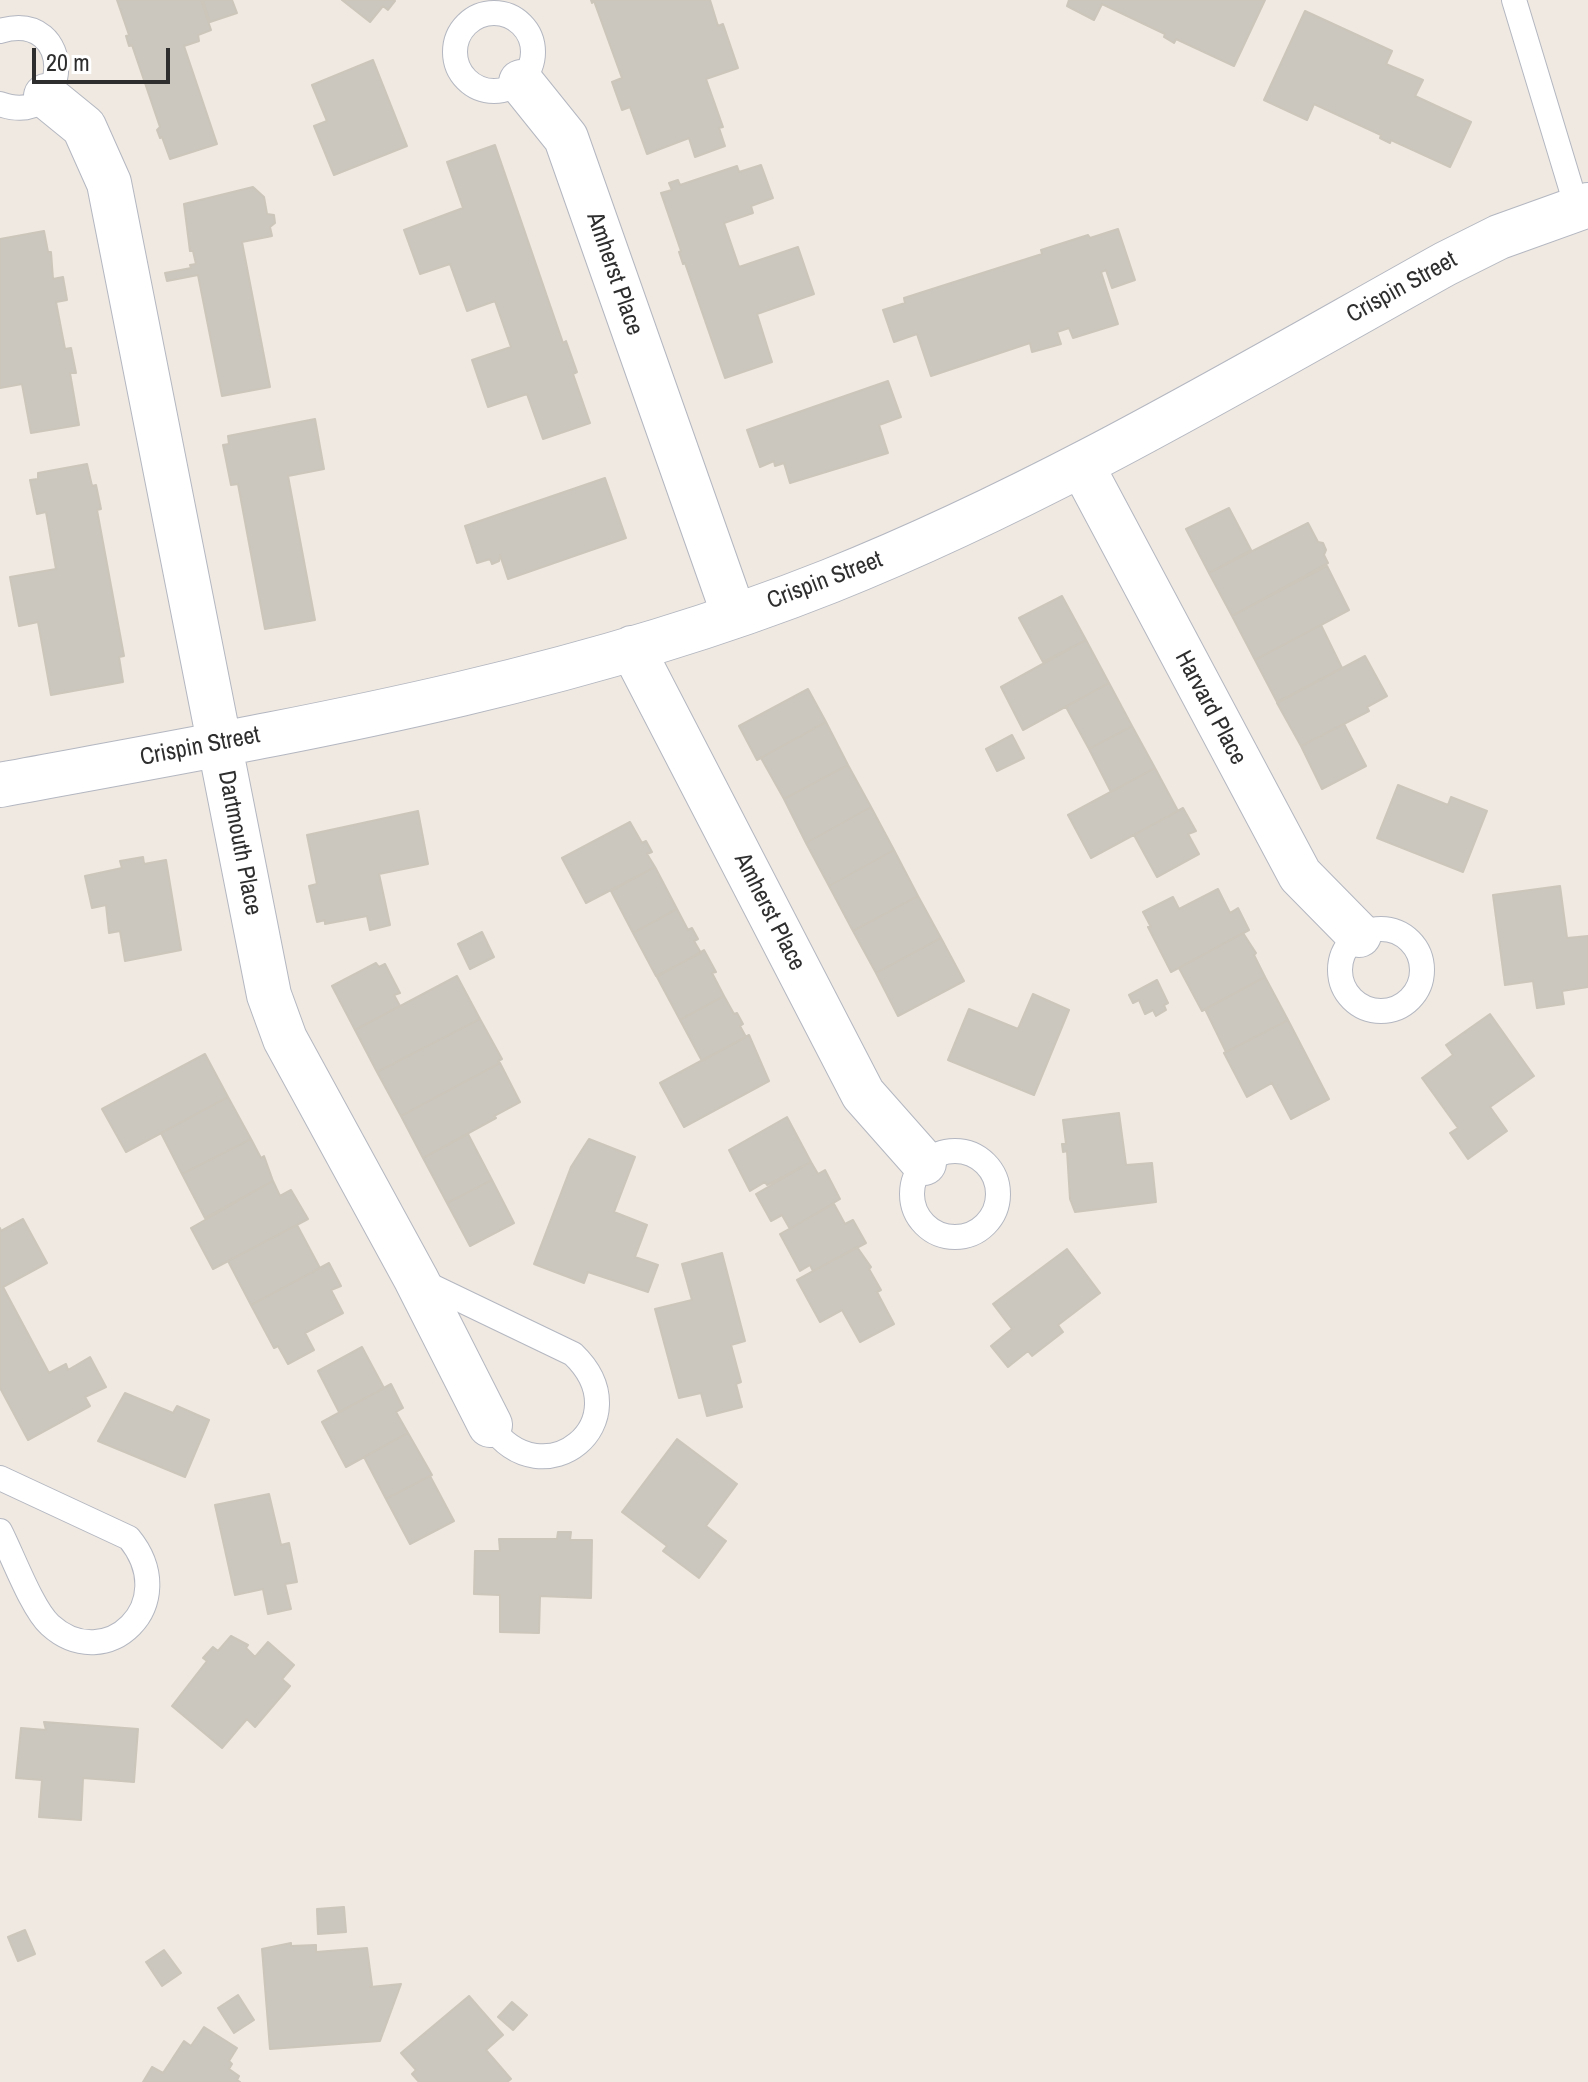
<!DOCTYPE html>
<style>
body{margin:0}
#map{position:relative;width:1588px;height:2082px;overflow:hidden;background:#efe9e1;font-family:"Archivo Narrow",sans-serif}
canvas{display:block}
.scale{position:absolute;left:32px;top:48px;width:138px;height:36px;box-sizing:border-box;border:4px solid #2e2e2e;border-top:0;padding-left:10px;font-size:24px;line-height:28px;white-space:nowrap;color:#2e2e2e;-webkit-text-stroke:6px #fff;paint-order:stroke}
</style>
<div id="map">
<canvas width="1588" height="2082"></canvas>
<div class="scale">20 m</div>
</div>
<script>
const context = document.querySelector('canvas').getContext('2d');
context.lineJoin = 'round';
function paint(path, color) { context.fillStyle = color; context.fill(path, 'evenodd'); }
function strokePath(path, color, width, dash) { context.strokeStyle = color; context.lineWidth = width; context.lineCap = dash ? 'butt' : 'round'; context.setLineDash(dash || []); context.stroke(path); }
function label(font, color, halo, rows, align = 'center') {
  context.font = font + ' "Archivo Narrow",sans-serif'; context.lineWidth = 8; context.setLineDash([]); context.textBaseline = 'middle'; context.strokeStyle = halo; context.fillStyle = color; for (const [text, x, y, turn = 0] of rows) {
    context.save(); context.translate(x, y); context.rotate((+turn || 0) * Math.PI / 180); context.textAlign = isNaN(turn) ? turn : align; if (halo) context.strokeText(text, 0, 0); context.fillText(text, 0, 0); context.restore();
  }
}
const building = new Path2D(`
 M117,0H201L211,30L198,35L199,41L184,46L217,144L170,159L162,137L160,138L157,130L160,127L132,45L129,46L126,36L129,35Z
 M203,0H232L237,13L210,22Z
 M342,0H393L395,1L388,10L383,6L370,22Z
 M591,0H710L718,26L723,24L738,68L706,79L723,127L719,128L725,146L695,157L689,138L647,154L630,107L622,110L612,82L622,78L594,1L592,3Z
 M1069,0H1265L1234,66L1176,39L1174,43L1164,37L1165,34L1102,4L1094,20L1067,6Z
 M1305,11L1392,51L1386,64L1423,80L1415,96L1471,122L1450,167L1391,140L1390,143L1380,138L1381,135L1314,104L1307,120L1264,100Z
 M373,60L407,146L334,175L314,126L327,121L312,85Z
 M495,145L563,343L566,341L577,372L573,374L590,423L543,439L527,394L488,407L472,360L511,347L495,301L467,311L450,264L420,274L404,230L463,208L447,162Z
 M761,165L773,198L751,206L753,213L724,223L739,267L798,247L814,294L757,314L772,362L725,378L685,263L683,264L679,252L681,251L661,193L672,190L669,183L678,180L680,185L737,166L739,172Z
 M253,187L264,197L267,214L274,215L275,223L270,227L272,236L242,242L270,387L222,396L198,275L167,281L165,273L191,268L190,265L196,264L193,251H190L184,204Z
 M1118,229L1135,280L1112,288L1106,270L1101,272L1118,324L1073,338L1069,328L1057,332L1061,344L1032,352L1030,343L931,376L917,334L894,342L883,310L905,303L904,298L1042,254L1041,250L1088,235L1090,238Z
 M44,231L48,252H51L53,279L63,277L67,300L56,302L65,349L71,348L76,373H70L79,425L31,433L22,384L0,388V239Z
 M888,381L901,417L879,425L888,453L790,483L784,463L775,466L774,461L760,467L747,430Z
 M315,419L324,469L288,476L315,620L265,629L238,484L231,485L223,445L229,444L228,436Z
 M87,464L92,486L96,485L101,509L97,510L124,656L119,657L123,682L51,695L38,622L19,626L10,577L56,569L46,512L37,514L30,480L38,479V473Z
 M605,478L626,538L508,579L500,555L499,561L492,564L490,559L477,563L465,526Z
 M1229,508L1251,550L1209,573L1186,529Z
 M1308,523L1318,542L1323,543L1326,550L1324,555L1328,563L1232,616L1209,573Z
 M1327,566L1349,610L1255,660L1232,616Z
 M1062,596L1086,640L1043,662L1019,618Z
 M1321,625L1342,668L1277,702L1255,660Z
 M1086,640L1109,683L1023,730L1001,687Z
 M1365,656L1387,696L1367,707L1369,711L1301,746L1277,703Z
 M1109,683L1132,726L1089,749L1066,707Z
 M808,689L826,722L757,760L739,726Z
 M826,722L848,765L784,799L761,758Z
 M1344,724L1366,766L1322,789L1301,746Z
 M1132,726L1155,768L1111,792L1089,749Z
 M1012,735L1024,758L997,771L986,749Z
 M848,765L871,807L806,843L784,799Z
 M1155,768L1178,811L1091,858L1068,815Z
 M1398,785L1448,805L1451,797L1487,811L1463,872L1377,838Z
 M871,807L894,850L829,886L806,843Z
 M1183,808L1196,831L1188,834L1199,854L1157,877L1134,835Z
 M418,811L428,864L379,874L390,925L370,930L367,916L325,924V920L317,922L309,886L317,884L307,835Z
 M630,822L642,843L646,841L652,852L647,854L655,867L586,903L562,858Z
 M894,850L918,896L853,931L829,886Z
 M143,857L144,864L166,860L181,950L125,961L120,931L109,933L106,905L92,908L85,876L122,868L120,861Z
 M655,867L677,909L633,933L611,891Z
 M1560,886L1567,938L1588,936V987L1562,991L1564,1004L1537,1008L1533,981L1505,985L1493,895Z
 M1218,889L1230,913L1238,908L1249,930L1171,972L1148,927H1151L1143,912L1173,897L1179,909Z
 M918,896L941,938L876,973L853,931Z
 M677,909L688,930L692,928L698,939L694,941L701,953L656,976L633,933Z
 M482,932L494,957L470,969L458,944Z
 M1243,933L1256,953L1254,955L1265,977L1202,1011L1179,968Z
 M941,938L964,981L898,1016L876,973Z
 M704,950L716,972L712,973L724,996L680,1020L657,977Z
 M376,963L379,967L385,964L400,993L394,995L400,1006L355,1030L332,986Z
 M457,976L480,1019L377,1072L355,1030Z
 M1265,977L1288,1020L1226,1052L1205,1009Z
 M1157,980L1168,1003L1164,1005L1166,1010L1156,1016L1153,1010L1145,1014L1139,1000L1133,1003L1129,995Z
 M1033,994L1069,1010L1034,1095L948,1060L969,1009L1018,1029Z
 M724,996L734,1014L737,1013L743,1024L740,1026L746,1037L702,1061L680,1020Z
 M1490,1014L1534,1076L1490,1107L1507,1131L1468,1159L1450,1133L1458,1128L1422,1078L1453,1055L1446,1045Z
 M480,1019L502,1059L498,1061L500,1063L401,1116L377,1072Z
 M1288,1020L1329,1099L1291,1119L1272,1083L1247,1097L1224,1053Z
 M749,1035L769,1081L684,1127L660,1083Z
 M205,1054L228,1097L126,1152L102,1109Z
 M500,1063L520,1102L494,1116L496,1118L423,1158L401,1116Z
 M228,1097L251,1139L182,1174L161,1133Z
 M1119,1113L1126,1165L1152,1163L1156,1202L1075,1212L1070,1199L1067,1151L1063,1152L1062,1144H1066L1063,1120Z
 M787,1117L811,1162L767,1185L765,1182L750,1191L729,1150Z
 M468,1134L492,1180L447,1203L423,1158Z
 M251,1139L261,1158L264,1156L273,1181L205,1218L182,1174Z
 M589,1139L635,1157L614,1212L647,1225L635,1257L658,1265L648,1292L588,1272L584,1283L534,1264L571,1167Z
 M811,1162L818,1174L825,1170L840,1199L790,1229L782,1215L771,1221L756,1194Z
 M492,1180L514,1223L470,1246L447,1203Z
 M273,1181L280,1196L291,1190L308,1219L213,1269L191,1228Z
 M834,1204L845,1224L853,1220L866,1243L813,1271L810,1265L800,1271L780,1234Z
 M23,1219L47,1263L3,1287L49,1373L66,1364L68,1370L90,1357L106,1387L85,1397L90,1406L28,1440L0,1388V1228L1,1231Z
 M297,1225L320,1268L251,1305L228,1261Z
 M857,1247L871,1267L869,1269L881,1290L877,1292L894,1324L860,1342L842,1310L820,1322L797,1280Z
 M1067,1249L1100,1293L1058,1325L1063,1332L1032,1356L1028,1351L1008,1367L991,1346L1012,1329L993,1304Z
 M722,1253L745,1341L731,1345L741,1382L736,1384L742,1407L707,1416L701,1393L679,1398L655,1309L692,1300L682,1264Z
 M329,1263L341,1286L331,1290L343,1313L305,1333L314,1350L288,1364L278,1346L274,1348L251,1305Z
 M362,1347L384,1388L339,1412L318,1371Z
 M391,1384L403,1408L396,1412L408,1433L346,1467L322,1422Z
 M125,1393L173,1413L177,1406L209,1420L185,1477L98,1441Z
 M408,1433L432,1475L386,1499L364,1457Z
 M677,1439L737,1484L706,1526L726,1541L699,1578L663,1551L667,1546L622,1512Z
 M430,1476L454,1521L410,1544L386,1499Z
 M269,1494L281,1545L289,1543L297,1582L285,1584L291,1609L268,1614L263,1589L235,1595L215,1505Z
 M558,1532H571L570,1540H592L591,1598L540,1596L539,1633L500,1632V1595L474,1594L475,1551H500L499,1539H557Z
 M231,1636L248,1645L246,1648L255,1657L268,1642L294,1665L282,1679L290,1686L255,1727L247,1719L222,1748L172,1706L207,1661L203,1658L213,1647L218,1651Z
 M44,1722L138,1729L134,1782L83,1778L81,1820L39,1817L42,1780L16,1778L21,1728L46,1730Z
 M344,1907L346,1932L318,1934L317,1909Z
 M25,1930L35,1954L18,1961L8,1937Z
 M291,1943V1946L316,1945V1952L367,1948L372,1985L370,1987L401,1984L380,2041L270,2049L262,1949Z
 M164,1950L181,1973L162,1986L146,1962Z
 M238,1995L254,2020L234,2033L218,2008Z
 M469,1996L503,2035L486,2050L511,2079L507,2082H419L412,2074L416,2070L401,2053Z
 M512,2002L527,2015L513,2030L498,2017Z
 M204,2027L237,2048L229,2061L232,2064L229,2069L239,2076L237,2080L240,2082H143L152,2067L163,2073L184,2041L191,2046Z`);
paint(building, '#cbc7bf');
strokePath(building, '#cbc5ba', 2);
const lane = new Path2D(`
 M1514,0L1577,208
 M455 52a39 39 0 1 1 78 0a39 39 0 1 1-78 0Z
 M0,31C77,8 73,130 0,104
 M1340 970a41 41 0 1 1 82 0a41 41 0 1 1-82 0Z
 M912 1194a43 43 0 1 1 86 0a43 43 0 1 1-86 0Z
 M419,1280L573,1354C643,1421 543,1502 490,1425
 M0,1478L129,1538C183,1604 106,1676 50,1625C32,1609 12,1554 0,1531`);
const street = new Path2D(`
 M521,82L566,138L734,615
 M46,96L84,127L109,183L269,995L285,1039L416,1279L490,1425
 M1082,466L1300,875L1359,935
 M632,648L863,1094L924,1163
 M0,785C280,733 564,687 830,581C1045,495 1244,376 1445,264L1499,237L1588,205`);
strokePath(lane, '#b4b7c1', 26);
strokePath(street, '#b4b7c1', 46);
strokePath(lane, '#fff', 24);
strokePath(street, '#fff', 44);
label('24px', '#2e2e2e', '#fff', [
 ["Amherst Place",614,274,71],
 ["Crispin Street",1402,288,-29],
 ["Crispin Street",825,581,-21],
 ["Harvard Place",1210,708,62],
 ["Crispin Street",200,747,-11],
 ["Dartmouth Place",239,843,79],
 ["Amherst Place",769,912,63]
]);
</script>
